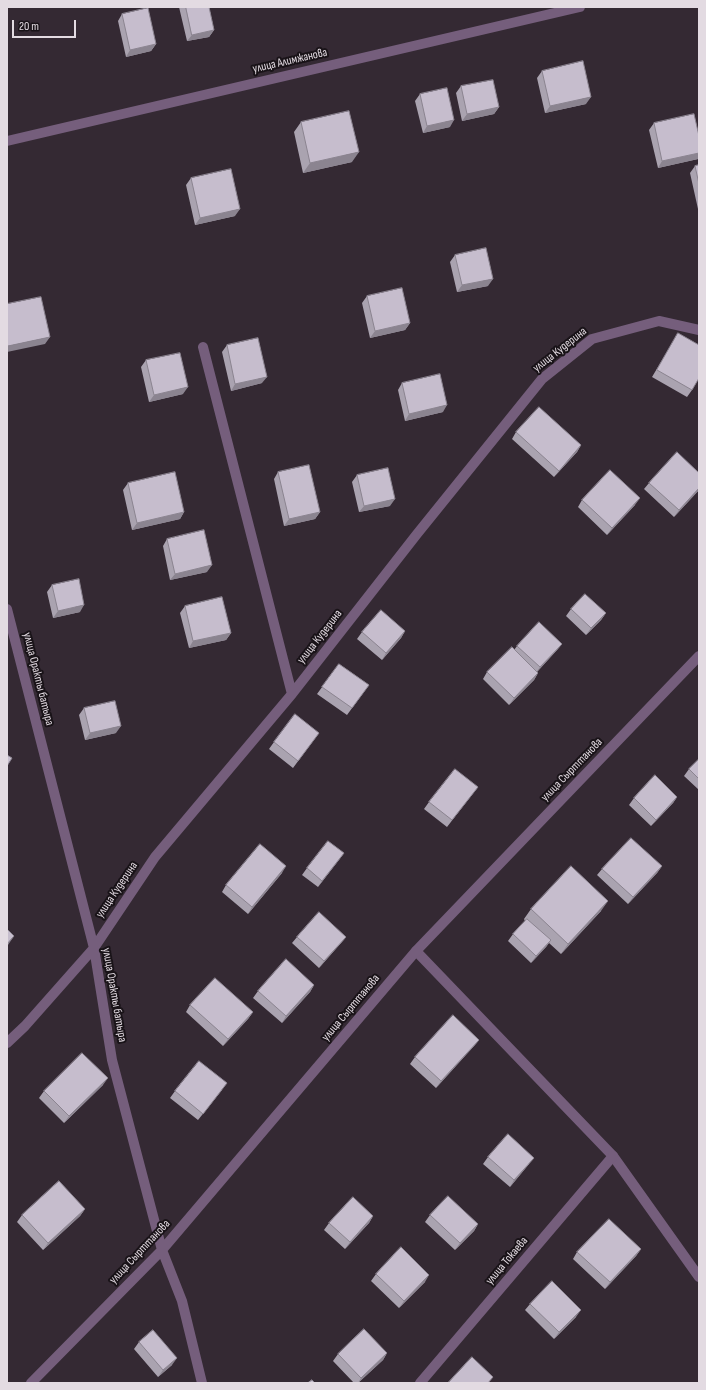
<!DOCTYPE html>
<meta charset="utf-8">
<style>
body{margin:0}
#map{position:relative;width:706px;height:1390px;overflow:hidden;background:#342933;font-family:"Sofia Sans Condensed",sans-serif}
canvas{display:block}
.frame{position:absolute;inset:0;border:8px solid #e3dbe2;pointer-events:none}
.scale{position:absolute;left:12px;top:20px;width:64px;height:18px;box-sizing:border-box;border:2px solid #e3dbe2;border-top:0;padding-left:5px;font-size:12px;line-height:14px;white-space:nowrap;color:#e3dbe2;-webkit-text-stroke:3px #191318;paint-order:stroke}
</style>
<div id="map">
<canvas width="706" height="1390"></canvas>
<div class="frame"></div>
<div class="scale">20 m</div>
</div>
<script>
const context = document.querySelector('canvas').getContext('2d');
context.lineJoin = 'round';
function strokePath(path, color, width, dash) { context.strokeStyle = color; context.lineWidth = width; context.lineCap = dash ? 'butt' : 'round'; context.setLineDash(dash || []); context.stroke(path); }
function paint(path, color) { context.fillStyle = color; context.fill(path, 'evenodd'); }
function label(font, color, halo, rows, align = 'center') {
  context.font = font + ' "Sofia Sans Condensed",sans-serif'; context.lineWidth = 4; context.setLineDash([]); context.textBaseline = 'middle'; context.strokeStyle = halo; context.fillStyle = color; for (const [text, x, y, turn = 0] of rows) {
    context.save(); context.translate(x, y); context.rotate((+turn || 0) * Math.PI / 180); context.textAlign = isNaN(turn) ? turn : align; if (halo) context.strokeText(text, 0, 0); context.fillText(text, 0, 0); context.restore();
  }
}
strokePath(new Path2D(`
 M416,951L613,1156L699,1277`), '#755e7c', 10);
strokePath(new Path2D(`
 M203,347L292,694
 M7,609L94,948L112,1060L162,1250L182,1301L202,1383
 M7,1043L25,1026L94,948L155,857L292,694L417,534L542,379L592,339L659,321L699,330
 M31,1383L162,1250L416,951L699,656
 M420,1383L613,1156`), '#755e7c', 10);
strokePath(new Path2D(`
 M7,141L580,7`), '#755e7c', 10);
paint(new Path2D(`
 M179,7H209L214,30L209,37L187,41Z
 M122,14L156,44L151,51L126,57L118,21Z
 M542,71L586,104L545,113L537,78Z
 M461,86L499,107L494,114L462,121L456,93Z
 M420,94L450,127L423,133L415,101Z
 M301,122L352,162L303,173L294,132Z
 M654,123L699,136V157L698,159L658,168L649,130Z
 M699,165V209H698L690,173L695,166Z
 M191,178L235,216L195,225L186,185Z
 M455,255L488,286L457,292L450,262Z
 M367,296L410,323L405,330L370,338L362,303Z
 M678,333L692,390L687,397L652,377L674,340Z
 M227,345L262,383L231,391L222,352Z
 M146,360L183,394L149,402L141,367Z
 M402,383L443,412L405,421L398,390Z
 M516,432L581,445L577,452L554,477L512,439Z
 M278,472L320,512L315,519L284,526L274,479Z
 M357,475L390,506L359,512L352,482Z
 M128,483L184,512L180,519L132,530L123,490Z
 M649,483L699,490L674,517L644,489Z
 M582,500L635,505L607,535L578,507Z
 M167,539L207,572L170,580L163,546Z
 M52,585L80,612L53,618L47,592Z
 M185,606L231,633L226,640L189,648L180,613Z
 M571,609L606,613L601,620L586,635L566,616Z
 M405,631L401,638L382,660L357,639L362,632Z
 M562,644L557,650L537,672L538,673L534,680L509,705L483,679L487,672L514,650L517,646Z
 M339,664L369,685L347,715L317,694Z
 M84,708L116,733L85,740L79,715Z
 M319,733L293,768L269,749L274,742Z
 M699,759V790L684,776L689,769Z
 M478,787L447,827L424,809L429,802Z
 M677,797L673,803L651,826L629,805L634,798Z
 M344,853L318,887L302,875L307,868Z
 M662,866L657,873L628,904L597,875L602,869Z
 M282,873L248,914L222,892L226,885Z
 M531,909L601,911L561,954L549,943L546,947L531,963L508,941L513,934L525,921L524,919Z
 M297,937H346L341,943L319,968L292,943Z
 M314,985L310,992L282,1023L253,998L258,991Z
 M190,1005L253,1012L248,1019L223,1046L186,1012Z
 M479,1040L474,1046L436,1088L410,1064L415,1057Z
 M103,1085L64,1123L39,1098L44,1091Z
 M222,1090L198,1120L170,1098L175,1091Z
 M488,1157L529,1164L510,1187L483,1164Z
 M85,1209L80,1216L43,1250L17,1222L22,1215Z
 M430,1215L478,1224L474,1231L455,1250L425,1222Z
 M373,1216L369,1223L345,1249L324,1230L329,1223Z
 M641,1249L636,1256L605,1289L573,1259L577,1252Z
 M376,1274L425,1282L399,1308L371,1281Z
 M530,1304L576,1317L554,1339L525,1310Z
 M139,1342L172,1365L158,1377L134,1349Z
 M387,1353L383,1360L358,1383H354L333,1361L338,1354Z`), '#aaa3b0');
paint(new Path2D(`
 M214,30L209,37L187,41L192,35Z
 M156,44L151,51L126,57L130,50Z
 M591,97L586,104L545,113L550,106Z
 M499,107L494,114L462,121L467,114Z
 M454,120L450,127L423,133L427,126Z
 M359,152L352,162L303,173L310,163Z
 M699,153V157L698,159L658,168L662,161Z
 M240,209L235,216L195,225L200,218Z
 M493,279L488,286L457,292L462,285Z
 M410,323L405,330L370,338L375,331Z
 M50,337L45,344L7,352V347L8,346Z
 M267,377L262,383L231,391L235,384Z
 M188,387L183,394L149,402L154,395Z
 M447,405L443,412L405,421L409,414Z
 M581,445L577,452L554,477L559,471Z
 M699,488V490L674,517L679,510Z
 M640,498L635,505L607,535L612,528Z
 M395,499L390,506L359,512L364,506Z
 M184,512L180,519L132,530L137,523Z
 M320,512L315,519L284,526L289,519Z
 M212,565L207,572L170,580L175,574Z
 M84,605L80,612L53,618L58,611Z
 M606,613L601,620L586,635L591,628Z
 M405,631L401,638L382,660L386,653Z
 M231,633L226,640L189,648L193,641Z
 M562,644L557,650L535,674L540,667Z
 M538,673L534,680L509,705L514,698Z
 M121,726L116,733L85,740L90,733Z
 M677,797L673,803L651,826L656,820Z
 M344,853L339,860L318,887L322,881Z
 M286,866L282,873L248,914L252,907Z
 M662,866L657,873L628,904L633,897Z
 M608,901L601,911L561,954L568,944Z
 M14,936L8,945L7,946V944Z
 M346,937L341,943L319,968L324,961Z
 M551,940L546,947L531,963L536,956Z
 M314,985L310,992L282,1023L286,1016Z
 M253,1012L248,1019L223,1046L228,1039Z
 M479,1040L474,1046L436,1088L441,1081Z
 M108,1078L103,1085L64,1123L69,1116Z
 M534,1158L529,1164L510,1187L514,1180Z
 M85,1209L80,1216L43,1250L48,1243Z
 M373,1216L369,1223L345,1249L350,1242Z
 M478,1224L474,1231L455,1250L460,1243Z
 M641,1249L636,1256L605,1289L610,1282Z
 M429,1275L425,1282L399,1308L404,1301Z
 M581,1310L576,1317L554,1339L559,1332Z
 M387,1353L383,1360L358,1383L361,1378Z
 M177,1358L172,1365L158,1377L163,1370Z`), '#8b8490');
const building = new Path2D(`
 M186,7H209L214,30L192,35Z
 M148,8L156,44L130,50L122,14Z
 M583,61L591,97L550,106L542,71Z
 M493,80L499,107L467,114L461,86Z
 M447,88L454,120L427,126L420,94Z
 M349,111L359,152L310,163L301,122Z
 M694,114L699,136V153L662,161L654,123Z
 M699,165V184L695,166Z
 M231,169L240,209L200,218L191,178Z
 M486,248L493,279L462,285L455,255Z
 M402,288L410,323L375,331L367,296Z
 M41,297L50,337L8,346L7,344V304Z
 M678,333L699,345V378L692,390L657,370Z
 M258,338L267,377L235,384L227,345Z
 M180,353L188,387L154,395L146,360Z
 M440,374L447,405L409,414L402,383Z
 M539,407L581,445L559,471L516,432Z
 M677,452L699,473V488L679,510L649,483Z
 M309,465L320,512L289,519L278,472Z
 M388,468L395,499L364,506L357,475Z
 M610,470L640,498L612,528L582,500Z
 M175,472L184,512L137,523L128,483Z
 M204,530L212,565L175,574L167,539Z
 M79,579L84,605L58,611L52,585Z
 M585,594L606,613L591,628L571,609Z
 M222,597L231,633L193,641L185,606Z
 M381,610L405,631L386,653L362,632Z
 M539,622L562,644L540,667L517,646Z
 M512,647L538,673L514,698L487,672Z
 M339,664L369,685L352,708L322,687Z
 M115,701L121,726L90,733L84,708Z
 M295,714L319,733L298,761L274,742Z
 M7,755L12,758L7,766Z
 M699,759V779L689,769Z
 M455,769L478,787L452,820L429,802Z
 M655,775L677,797L656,820L634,798Z
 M631,838L662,866L633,897L602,869Z
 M328,841L344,853L322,881L307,868Z
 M260,844L286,866L252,907L226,885Z
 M571,866L608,901L568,944L531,909Z
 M319,912L346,937L324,961L297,937Z
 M527,919L551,940L536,956L513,934Z
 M7,929L14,936L7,944Z
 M286,959L314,985L286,1016L258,991Z
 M215,978L253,1012L228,1039L190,1005Z
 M453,1015L479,1040L441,1081L415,1057Z
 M82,1053L108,1078L69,1116L44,1091Z
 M199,1061L227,1083L203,1114L175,1091Z
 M508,1134L534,1158L514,1180L488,1157Z
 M59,1181L85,1209L48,1243L22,1215Z
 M448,1196L478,1224L460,1243L430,1215Z
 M353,1197L373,1216L350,1242L329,1223Z
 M609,1219L641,1249L610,1282L577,1252Z
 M401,1247L429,1275L404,1301L376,1274Z
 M552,1281L581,1310L559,1332L530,1304Z
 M364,1329L387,1353L361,1378L338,1354Z
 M153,1330L177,1358L163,1370L139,1342Z
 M472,1357L493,1377L488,1383H450L449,1382Z
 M312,1380L315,1383H308Z`);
paint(building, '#c6bdcd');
strokePath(building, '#8b8490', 1);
label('12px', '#e3dbe2', '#191318', [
 ["улица Алимжанова",290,61,-13],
 ["улица Кудерина",560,350,-38],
 ["улица Кудерина",320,637,-52],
 ["улица Оракты батыра",38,679,76],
 ["улица Сырттанова",572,770,-46],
 ["улица Кудерина",117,890,-56],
 ["улица Оракты батыра",114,995,80],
 ["улица Сырттанова",351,1008,-50],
 ["улица Сырттанова",140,1252,-47],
 ["улица Токаева",507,1261,-50]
]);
</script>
